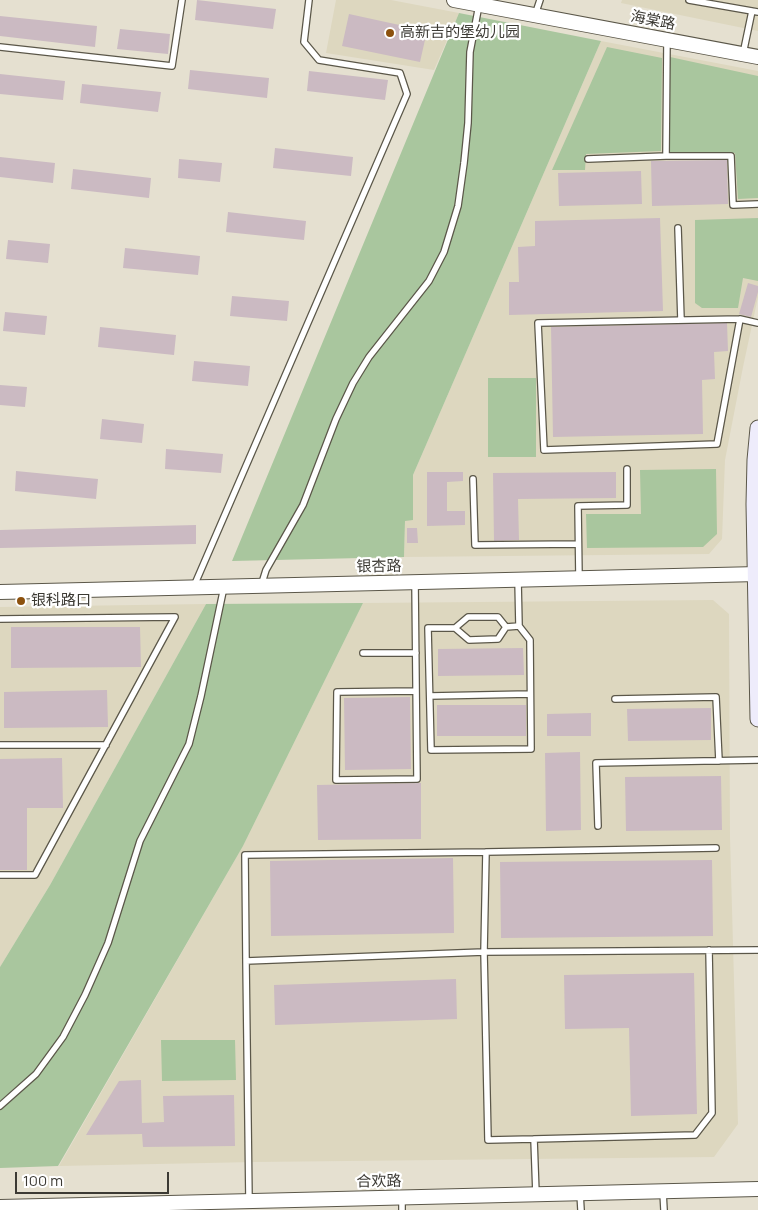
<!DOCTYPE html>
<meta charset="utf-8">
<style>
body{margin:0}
#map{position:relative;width:758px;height:1210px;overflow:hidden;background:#e5e0d0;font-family:Manrope,sans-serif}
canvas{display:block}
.scale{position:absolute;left:15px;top:1172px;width:154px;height:22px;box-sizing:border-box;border:2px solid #3c3a34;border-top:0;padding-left:6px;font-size:15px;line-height:18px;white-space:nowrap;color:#3c3a34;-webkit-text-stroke:4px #fff;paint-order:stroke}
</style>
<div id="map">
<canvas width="758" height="1210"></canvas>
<div class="scale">100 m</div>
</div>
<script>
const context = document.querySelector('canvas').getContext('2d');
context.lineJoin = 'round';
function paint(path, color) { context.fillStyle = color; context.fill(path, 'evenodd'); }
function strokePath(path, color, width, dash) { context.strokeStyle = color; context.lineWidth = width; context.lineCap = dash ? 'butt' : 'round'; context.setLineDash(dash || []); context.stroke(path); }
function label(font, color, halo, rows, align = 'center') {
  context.font = font + ' Manrope,"Noto Sans SC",sans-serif'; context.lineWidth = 4.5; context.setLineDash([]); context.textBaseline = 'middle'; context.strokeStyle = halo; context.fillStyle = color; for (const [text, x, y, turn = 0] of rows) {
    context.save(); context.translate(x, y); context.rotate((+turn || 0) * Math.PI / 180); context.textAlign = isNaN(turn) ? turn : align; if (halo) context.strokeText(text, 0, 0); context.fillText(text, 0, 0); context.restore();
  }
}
paint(new Path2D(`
 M336,0H391L459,13L434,70L326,53Z
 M622,0H758V31L621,3Z
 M601,41L758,71V297L743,367L725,460L722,539L709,554L404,557L405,520H413V475Z
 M713,600L729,614L730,837L738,1124L714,1157L255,1162L59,1166L243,846L363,603Z
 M206,604L50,885L0,967V607Z`), '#ddd7bf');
paint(new Path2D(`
 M459,13L601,41L413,475V520L405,521L404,557L232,561Z
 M607,47L662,58L661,151L586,154L585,170H552Z
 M670,57L758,76V198L738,199L735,153L669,152Z
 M758,218V281L743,278L738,308H702L695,303V220Z
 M488,378H536V457H488Z
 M716,469L717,534L703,547L587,548L586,514H641L640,470Z
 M363,603L243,846L58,1166L0,1168V967L50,885L206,604Z
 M161,1040H235L236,1080L162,1081Z`), '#a9c69e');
paint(new Path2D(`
 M197,0L276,9L273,29L195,20Z
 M349,14L427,31L420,62L342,46Z
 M0,16L97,26L95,47L0,36Z
 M120,29L170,34L168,54L117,49Z
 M190,70L269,78L267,98L188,89Z
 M309,71L388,80L385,100L307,91Z
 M0,74L65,81L63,100L0,94Z
 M82,84L161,92L158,112L80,103Z
 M275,148L353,157L351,176L273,168Z
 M0,157L55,163L53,183L0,177Z
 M179,159L222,163L220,182L178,178Z
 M727,160L728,204L652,206L651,161Z
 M73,169L151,178L149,198L71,189Z
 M641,171L642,204L559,206L558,173Z
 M228,212L306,221L304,240L226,232Z
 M660,218L663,311L509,315V282H519L518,247L535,246V221Z
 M8,240L50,244L48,263L6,259Z
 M125,248L200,256L198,275L123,268Z
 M748,283L758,286V292L751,317L739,314Z
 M232,296L289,301L287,321L230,316Z
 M5,312L47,316L45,335L3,331Z
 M727,323L728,351L714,352L715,379L702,380L703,434L553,437L551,327Z
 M100,327L176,335L174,355L98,347Z
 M194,361L250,366L248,386L192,381Z
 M0,385L27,387L25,407L0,405Z
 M102,419L144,424L142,443L100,439Z
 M166,449L223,454L221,473L165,469Z
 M16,471L98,479L96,499L15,491Z
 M427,472H463V481L447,482V511H465V525L427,526Z
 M616,472V498L518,499L519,540L494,541L493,473Z
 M196,525V544L0,548V530Z
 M407,528H417L418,543H407Z
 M11,627H140L141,667L11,668Z
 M523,648L524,675L438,676V649Z
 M107,690L108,727L4,728V692Z
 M410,697L411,769L345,770L344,698Z
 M437,705H526V736H437Z
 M711,708V740L628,741L627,709Z
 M591,713V736H547V714Z
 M580,752L581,830L546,831L545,753Z
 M62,758L63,808H27V870H0V759Z
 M721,776L722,830L626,831L625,777Z
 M421,783V839L318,840L317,785Z
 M453,858L454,933L271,936L270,861Z
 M712,860L713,936L501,938L500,862Z
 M694,973L697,1114L631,1116L629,1028L565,1029L564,975Z
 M456,979L457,1019L275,1025L274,985Z
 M141,1080L142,1123L164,1122L163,1096L234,1095L235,1146L143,1147L142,1134L86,1135L119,1081Z`), '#cbbac2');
const service = new Path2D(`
 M689,0L758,12
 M535,15L540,0
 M667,40L666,156H731L733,205L758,204
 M0,47L172,66L182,0
 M743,54L752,11
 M588,159L666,156
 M678,228L681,320
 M740,319L717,444L544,450L538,323L740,319L758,323
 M473,479L475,545L578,544
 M579,578L578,506L627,505V469
 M518,580L519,626L530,640L531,749L431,750L428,628H455L468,617H498L506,627L519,626
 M415,582L417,779L336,780L337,692L416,691
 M194,586L407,94L400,73L319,60L304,42L309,0
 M261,586L266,570L303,505L336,419L353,383L369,357L429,281L444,252L458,206L464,163L468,123L470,52L479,5
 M0,619L175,617L35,875H0
 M455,628L469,640L498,639L506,627
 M363,653H416
 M430,696L530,694
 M615,699L716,697L719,761
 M0,745H106
 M598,826L596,763L758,760
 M486,852L716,848
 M246,961L245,855L486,852L484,952L246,961L249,1201
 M0,1106L36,1074L63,1037L85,995L108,943L140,841L189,744L201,696L224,587
 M534,1139L695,1135L712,1113L709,950
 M663,1192L664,1210
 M580,1193L581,1210
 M536,1194L534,1139L488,1140L484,952L758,950
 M402,1197V1210`);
const tertiary = new Path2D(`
 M454,0L758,57
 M0,592L758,574
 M0,1207L758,1189`);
const secondary = new Path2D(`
 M758,428L755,460L754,504L758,719`);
strokePath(service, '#5b5749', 8);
strokePath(tertiary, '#5b5749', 16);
strokePath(secondary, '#5b5749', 17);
strokePath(service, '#fff', 5.5);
strokePath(tertiary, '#fff', 14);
strokePath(secondary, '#eeecfb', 15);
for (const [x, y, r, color] of [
 [390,33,5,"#8c510d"],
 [21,601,5,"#8c510d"]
]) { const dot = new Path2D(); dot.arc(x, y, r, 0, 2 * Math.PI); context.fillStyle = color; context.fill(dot); strokePath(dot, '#fff', 2); }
label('15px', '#3c3a34', '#fff', [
 ["海棠路",653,21,11],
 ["银杏路",379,567,-1],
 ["合欢路",379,1182,-1]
]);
label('15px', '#3c3a34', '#fff', [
 ["高新吉的堡幼儿园",400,33],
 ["银科路口",31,601]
], 'left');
</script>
